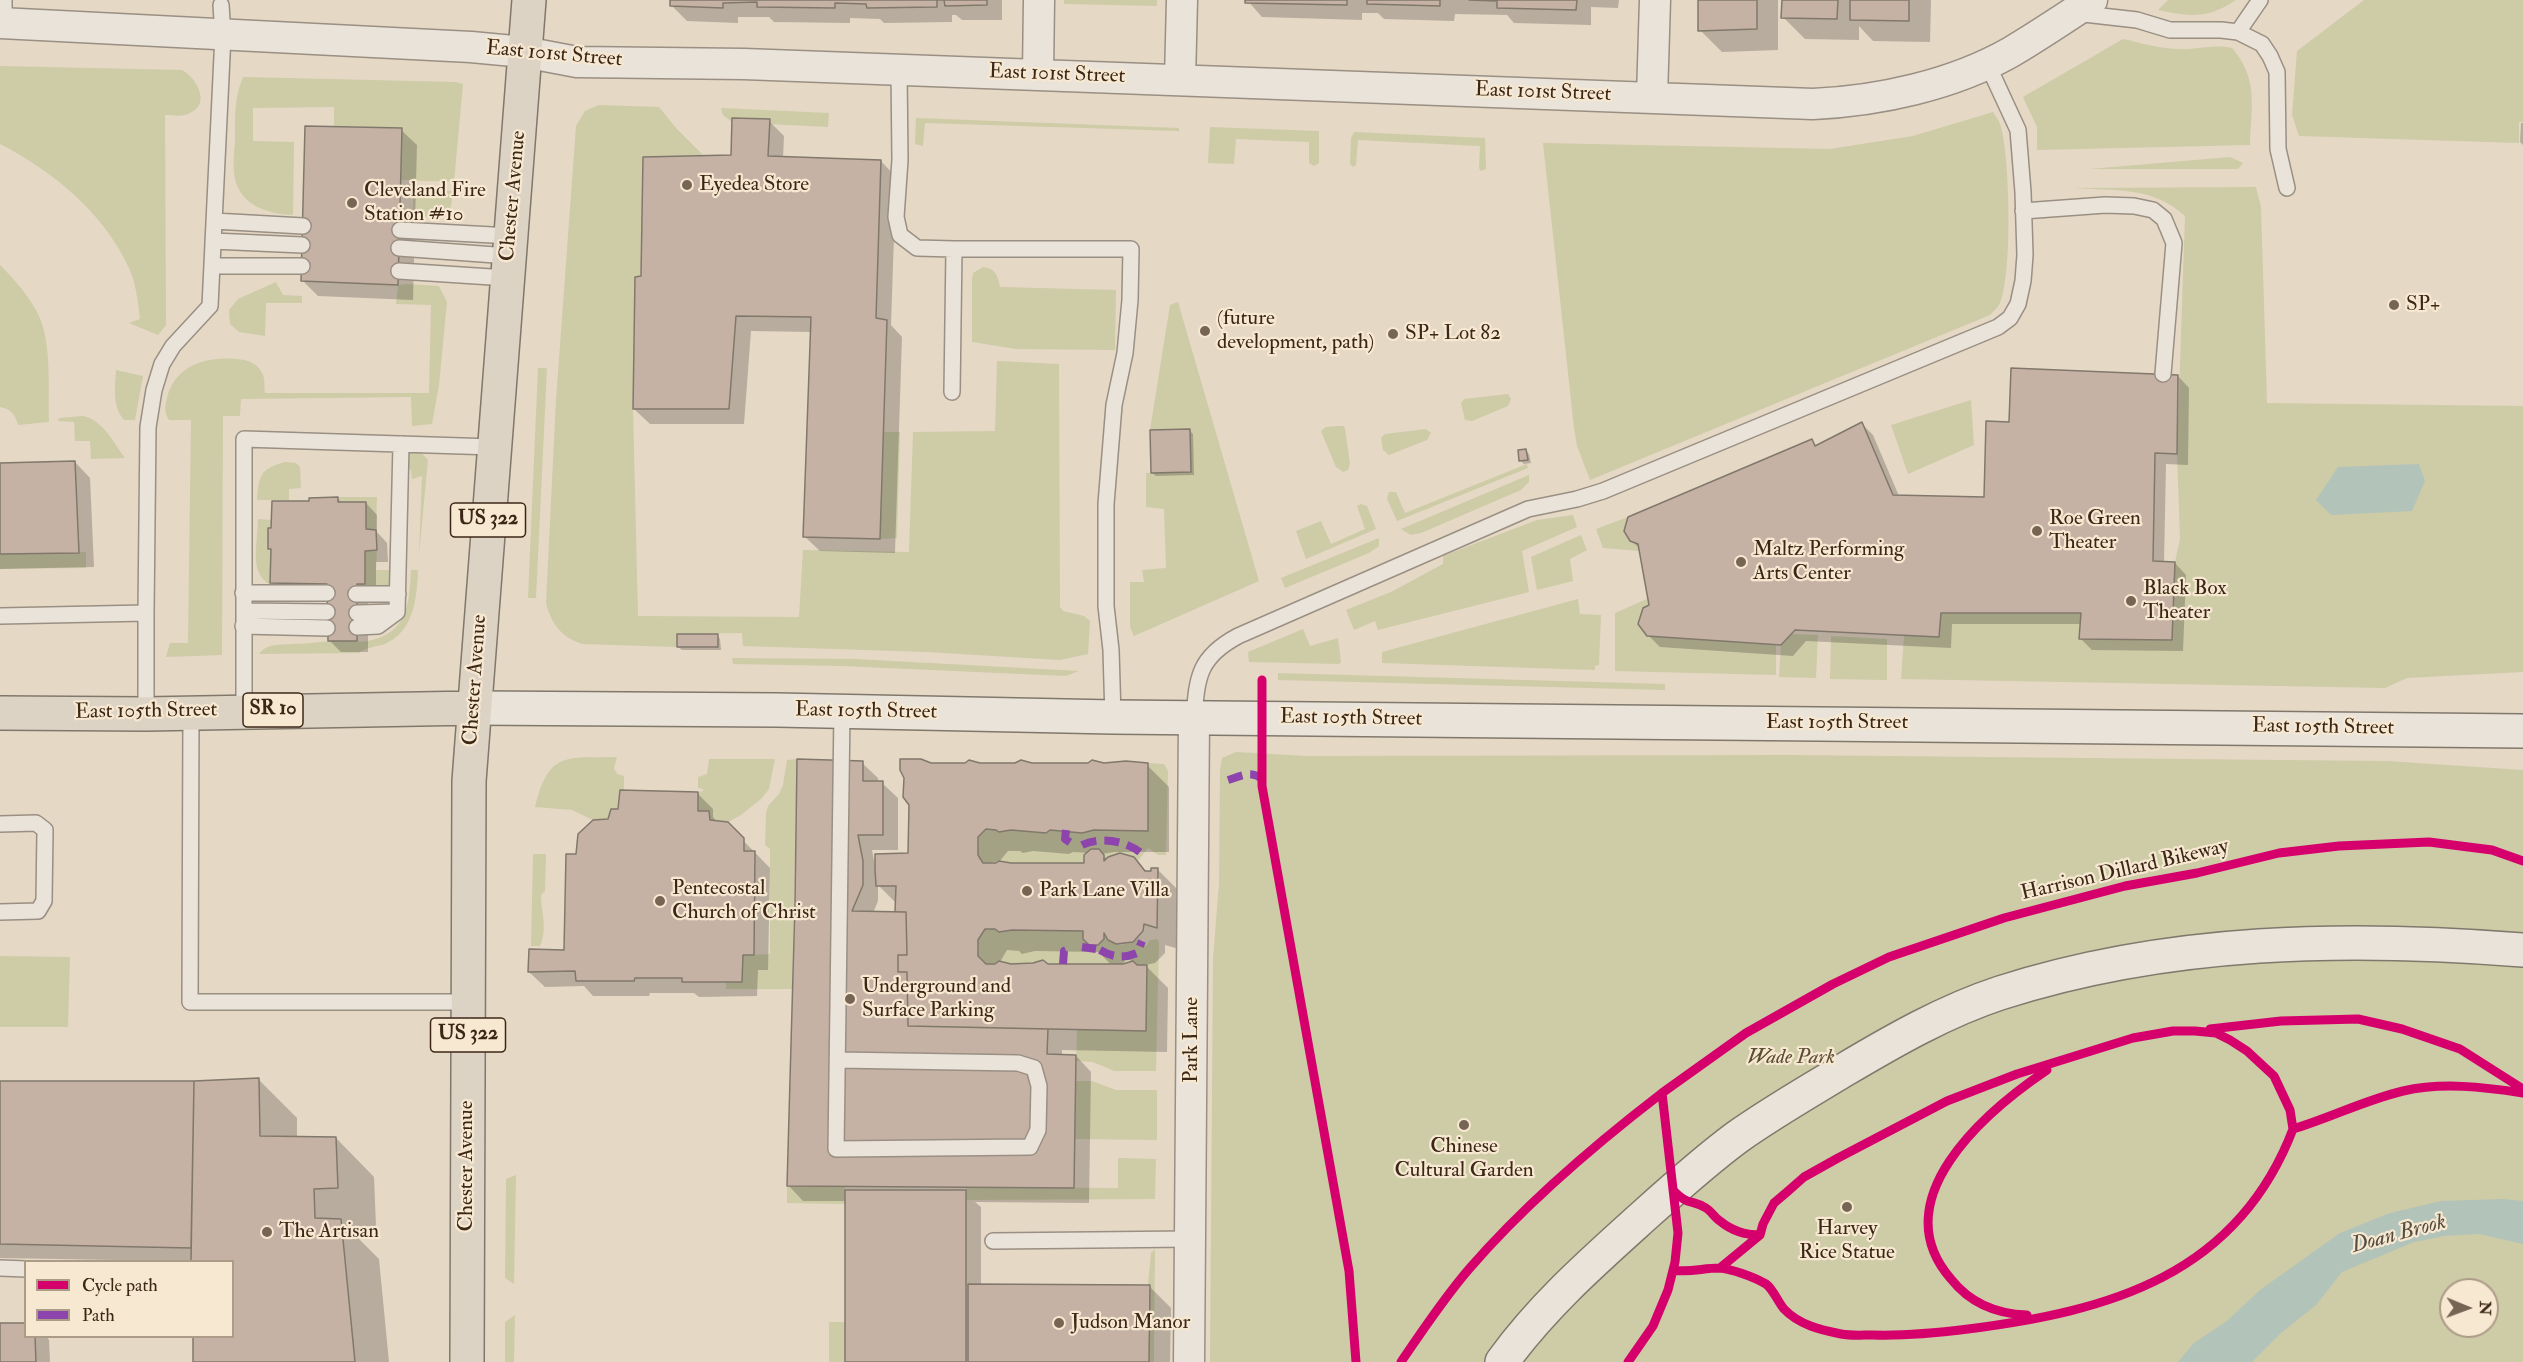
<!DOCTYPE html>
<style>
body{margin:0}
#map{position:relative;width:2523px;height:1362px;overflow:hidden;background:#e5d8c5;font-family:"IM FELL Double Pica",serif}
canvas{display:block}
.legend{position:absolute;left:24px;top:1260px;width:210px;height:78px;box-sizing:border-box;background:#f7e8d1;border:2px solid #ac9b87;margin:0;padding:8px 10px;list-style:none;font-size:18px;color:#3c2717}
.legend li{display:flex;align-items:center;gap:12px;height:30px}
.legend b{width:30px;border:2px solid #ac9b87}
.north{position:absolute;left:2439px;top:1278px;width:60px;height:60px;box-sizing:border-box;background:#f7e8d1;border:2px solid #ac9b87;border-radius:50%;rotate:91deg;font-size:16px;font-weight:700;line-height:24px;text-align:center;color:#3c2717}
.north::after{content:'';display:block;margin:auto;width:21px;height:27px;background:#776554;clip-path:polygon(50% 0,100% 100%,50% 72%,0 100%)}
</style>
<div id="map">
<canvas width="2523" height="1362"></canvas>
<ul class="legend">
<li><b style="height:8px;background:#d6006c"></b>Cycle path</li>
<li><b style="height:8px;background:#8e44ad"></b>Path</li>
</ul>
<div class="north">N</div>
</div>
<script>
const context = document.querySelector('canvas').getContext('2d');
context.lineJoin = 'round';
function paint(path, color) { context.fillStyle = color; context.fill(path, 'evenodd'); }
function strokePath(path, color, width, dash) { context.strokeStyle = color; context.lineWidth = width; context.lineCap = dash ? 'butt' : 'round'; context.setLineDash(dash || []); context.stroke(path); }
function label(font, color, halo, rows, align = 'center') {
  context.font = font + ' "IM FELL Double Pica",serif'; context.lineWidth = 4.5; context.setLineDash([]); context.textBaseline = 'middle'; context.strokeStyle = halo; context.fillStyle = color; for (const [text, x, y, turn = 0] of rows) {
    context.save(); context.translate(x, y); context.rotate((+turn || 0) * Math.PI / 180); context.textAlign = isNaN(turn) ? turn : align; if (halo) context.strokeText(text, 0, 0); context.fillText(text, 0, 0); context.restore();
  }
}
paint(new Path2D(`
 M1064,0H1157V6L1064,4Z
 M2168,0H2236C2208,19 2190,17 2158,10Z
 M2364,0H2523V122H2519V143L2299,136L2292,115L2297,51Z
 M2123,39C2141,43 2161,49 2180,49C2200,50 2210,44 2232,48C2259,79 2251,107 2250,145L2037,150V127L2023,97Z
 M0,66L182,70C197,78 212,105 188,114C182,117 171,115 165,115L166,325L158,335L129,323L140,319C138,302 136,282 128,266C103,212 51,170 0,144Z
 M243,77L456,82L463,84L454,182L401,180L402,128L334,126V107L253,108V141L294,142L293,215C266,214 237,204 234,173C233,163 234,151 235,140C235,116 234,99 243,77Z
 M599,105L659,107L676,128L704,156L641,276L635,277L633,409L638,616L799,617L803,550L909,552L913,432L995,431L997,361L1059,364L1060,607L1063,611L1084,616L1090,621L1088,654L1060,660L927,652L743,646L742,633L677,634V647L582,644C561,637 551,623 546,603L556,400L576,126L585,111Z
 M721,108L829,113L828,127L769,124L732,118V122L723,115Z
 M1993,112C1995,116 1999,120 2000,124C2010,152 2013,279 1999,305C1997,308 1993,312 1990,315L1590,480L1577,446L1574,428L1543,143L1830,149L1913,136Z
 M916,118L1179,128V131L925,123L923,146L915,144Z
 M1210,127L1319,131V163L1314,166L1309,163V142L1236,139L1234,164L1208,163Z
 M1354,132L1485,138L1486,169L1481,171L1479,168L1480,146L1358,140L1356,165L1353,167L1350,164L1351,138Z
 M2230,157L2243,163L2238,169H2089Z
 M2256,187L2261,207L2267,403L2523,406V672L2407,678L2385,688L1901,679L1904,635L1939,637L1941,613H2081L2080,639L2172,640L2175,562L2180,539L2177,454L2185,216C2152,186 2116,191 2074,188Z
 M413,190L453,191C452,196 452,202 451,206C446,217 423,217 413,217Z
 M0,265C15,280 30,297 39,316C52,345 48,391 49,422L18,425C15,414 11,409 0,407Z
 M983,267C995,268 998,276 1000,287L1116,290L1115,350L1016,349L972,342V279L973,273Z
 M276,282L283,295L302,296V303H266L265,336L239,332L230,324L229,310L238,299Z
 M407,284L439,286L447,302L439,385L432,424L412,426L411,397L241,399L240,416H223L222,655L166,657L170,643H188L191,420H169C164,412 165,406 167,398C175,365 207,356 237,359C248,360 258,363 263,375C265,380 264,387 265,393H429L431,305L396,304L398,285Z
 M1178,302L1259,581L1134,636L1130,627V582H1144L1142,570L1166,568L1164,509L1146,507V473L1191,472L1190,430H1150L1170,305Z
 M538,368H547L536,598H528Z
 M116,370L143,376L135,420H124C112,406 115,388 116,370Z
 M1508,394L1511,399L1508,406L1472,421L1465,420L1461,403L1464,399Z
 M1971,400L1974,445L1908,474L1891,425Z
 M83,416C103,420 113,442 125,458L91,459L90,441H75L74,422L58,421L59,418Z
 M1339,426H1344L1345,429L1350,464L1348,470L1343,472L1336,467L1321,431L1326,427Z
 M1426,429L1431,433L1427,440L1389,455L1383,450L1381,438L1385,434Z
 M884,432H900L897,538L880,539Z
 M417,448L428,460L419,555L422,476L412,479L411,470L405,468L403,453Z
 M285,462L296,463L300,467L301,488L289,489V500H257C259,475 260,469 285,462Z
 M1527,464L1528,468L1397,521L1387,499L1389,492H1396L1405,513Z
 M1529,475V482L1521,490L1421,533L1411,535L1401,529Z
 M338,497H377L376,530L366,529V502H338Z
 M1361,504L1367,506L1376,529L1306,559L1296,531L1321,521L1331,544L1365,529L1357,506Z
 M1573,515L1577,527L1522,551L1529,592L1378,630L1375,621L1354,630L1346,610L1391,592L1443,564V556L1537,520Z
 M1628,517L1624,532L1630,541L1638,544L1639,551L1603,548L1596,529Z
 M258,519L271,520V528H268V549H271L270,582L327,584V589C304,589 264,597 257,567C254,555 258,532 258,519Z
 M1581,535L1587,550L1570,559L1573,581L1537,590L1531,557Z
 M1379,538V546L1369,553L1285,588L1281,578Z
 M377,550L376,570H389V584L385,589L357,591V584L365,583V551Z
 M86,552V568L0,569V554Z
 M411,570H418C417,598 414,631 385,644C376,647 366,647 359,653L259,654C267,643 280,645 293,644C306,644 317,642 330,641C342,639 355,643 367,641C408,634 409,604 411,570Z
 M1578,599L1580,614L1601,615L1599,665L1595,666V670L1382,663V652Z
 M1647,599L1649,605L1643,608L1638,624L1647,636L1776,645V675L1615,671V613Z
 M1303,629L1310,646L1338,638L1341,662L1339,664L1249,662L1248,652Z
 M1792,634L1818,635L1816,678L1779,677L1781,645Z
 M1831,636L1887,639V680L1830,679Z
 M732,658L855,659L1079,671L1066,676L842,666L733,664Z
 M1278,673L1665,684V690L1278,680Z
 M1236,752L1307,756L1790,755L2281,760L2387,761L2523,770V1362H1210L1213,959L1219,883L1220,769L1222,758ZM2451,1290H2487V1326H2451Z
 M617,757L614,768L617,774L624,776V790L618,809H611L608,819L593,820L572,810L535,807C549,751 565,758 617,757Z
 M709,759H775L769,789L761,799L741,815L728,822L710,820L709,811H698V792L703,791V789L698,788V777L707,774Z
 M797,759L792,989H726V982L742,981L743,955L770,954V849L765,845L766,813L768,806L779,794L783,785L787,760Z
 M1148,763L1164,764L1168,771L1166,855H1158L1148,848L1138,861C1129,851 1114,851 1104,861V855L1099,849H1092L1084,855V863H1011L1000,861L983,863L978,855V837L986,829L996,830L1000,832L1011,830L1046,833L1050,830L1082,833L1094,830L1148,831Z
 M533,854H546L545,891L541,895C541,912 548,928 540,946H531Z
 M985,929H995L999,932L1012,930L1083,931V939L1089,945H1098L1104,939V933C1112,948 1126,947 1139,938L1146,946L1150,940L1157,939L1159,942L1156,1071H1114L1093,1062L1076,1061L1077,1029L1145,1030L1147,965H1137L1133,961L1123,964H1048L1043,960L1033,963L1011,964L999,961L995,964H986L978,956V940Z
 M0,956L70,957L68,1027H0Z
 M1076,1081H1092L1116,1090H1157V1140L1075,1139Z
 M1118,1158L1156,1159L1155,1199L966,1200V1187L1118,1188Z
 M516,1175L514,1284L505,1278L506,1179Z
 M787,1186H845V1204L787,1203Z
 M1155,1249L1154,1362H1149L1150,1285H1148L1151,1253Z
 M515,1315L514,1362H505V1322Z
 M829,1322H845V1362H829Z`), '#cecba7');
paint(new Path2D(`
 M2419,464L2425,481L2412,511L2331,515L2316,500L2338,467Z
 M2503,1199L2523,1201V1244L2479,1234L2444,1236L2414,1242L2342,1272L2316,1305L2281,1333L2252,1362H2178L2194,1343L2227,1321L2260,1290L2340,1233L2390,1213L2441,1201Z`), '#b2c3b9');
paint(new Path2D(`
 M671,0H1002V20H962L956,15H952V22L884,23L880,19L850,18V23L774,22L769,17H738V23L687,21L671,5Z
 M1247,0H1619L1618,8L1591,7V25L1514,23L1507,15L1455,14L1454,21L1384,19L1378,13H1362V20L1262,17Z
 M1700,0H1778V50L1722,52L1700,30Z
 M1783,0H1931L1930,42L1873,41L1859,26V40L1805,39L1783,17Z
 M769,121L784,136L783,158L881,161L896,177L891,325L902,337L895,553L820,551L804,536L812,332L751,331L744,424H650L634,409L643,278L732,157Z
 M2521,123H2523V145L2520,142Z
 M401,130L417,145L413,300L318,296L303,281Z
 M2178,376L2189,388L2188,465L2166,464L2164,563H2175L2186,575L2183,651L2092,650L2081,639L2082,624H1952L1951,648L1806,641L1793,656L1660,647L1648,635L1650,606L1640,549L1631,540L1812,441L1818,447L1862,424L1873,435L1899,496L1986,499L2010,423Z
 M1190,431L1193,434L1194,475L1156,476L1152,473Z
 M1526,451L1529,454L1531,463L1524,464L1521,461Z
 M75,462L90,478L94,567L0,569V465Z
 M338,499L342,503H366L377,515V532L387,543L388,562H376V595H368V652H341L329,640L328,594H283L272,582V551L270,548L311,503Z
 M717,635L720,639L721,650H682L678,647Z
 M862,763L878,778V783H882L898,798V850H872L875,866L909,854L931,764L1147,765L1169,787V852H1114L1102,854L1108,860L1133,858L1148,873L1157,869L1179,891V949L1165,945V953L1155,963L1145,965L1168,988L1167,1052L1062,1050V1056H1076L1091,1072L1089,1203L975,1202L981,1207V1286H1149L1171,1308L1170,1362H847V1201H803L788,1185ZM1008,851H1020L1023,853L1033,851L1069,854L1073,852L1089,853L1086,865H1011L999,862ZM878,885L897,904L899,913H873L878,901ZM1007,950L1019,951L1022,954L1035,951L1099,952L1112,966L1011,965L1000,962ZM1125,955L1133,963L1120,967L1125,961Z
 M697,793L713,809V817L718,823L727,824L770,868L768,970H758L757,996L699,997L694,993H650L649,996H593L584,986L545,987L529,972L566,951L578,855L610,821Z
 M259,1080L297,1118V1138H336L374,1177L376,1226H352V1232L379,1259L389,1362H195L232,1336V1262L0,1258V1082L194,1083Z
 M0,1325L26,1336H46L49,1340L50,1362H0Z`), '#0003');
const building = new Path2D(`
 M670,0H944H937V7L867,8L866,4L835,3V8L757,7V2L723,3V8L670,6Z
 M944,0H987V5L945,6Z
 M1245,0H1347V5L1245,3Z
 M1367,0H1440V6L1367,4Z
 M1469,0H1577L1576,10L1497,8V1Z
 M1698,0H1757V29L1698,31Z
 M1782,0H1838L1837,19L1781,18Z
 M1850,0H1909V21L1850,20Z
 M732,118L770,119L768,156L881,160L876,318L887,320L880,539L803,537L811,317L736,316L729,409H633L635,277L641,276L643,157L731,155Z
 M305,126L402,128L398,285L301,281Z
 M2011,368L2178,375L2177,454L2155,453L2153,561L2175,562L2172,640L2079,639L2081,613H1941L1939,637L1795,630L1781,645L1647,636L1638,624L1643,608L1649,605L1638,544L1630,541L1624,531L1628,517L1812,439L1815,446L1862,422L1893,495L1984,497L1986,421L2009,422Z
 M1190,429L1191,472L1151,473L1150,430Z
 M1526,449L1528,460L1519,461L1518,450Z
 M75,461L79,553L0,554V463Z
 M338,497V502H366V529L376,530L377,550L365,551V584H357V641H328L327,584L270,583L271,549H268V528H271L272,501H309V498Z
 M677,634H718V647H677Z
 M797,759L863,761V781H883V835H858L863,861V885L852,911L906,912L907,955H898V972H907L908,1026L1048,1029L1047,1054L1076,1055L1074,1188L787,1186L795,903Z
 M900,759H921L931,763H965L969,760L980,763H1015L1021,760L1032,763H1088L1092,760L1104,763L1126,761L1148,763V831L1094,830L1082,833L1050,830L1046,833L1011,830L999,832L996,830L986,829L978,837V855L983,863H996L999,861L1011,863H1084V855L1091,849H1099L1104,855V861L1108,857L1120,853L1134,857L1145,871H1151V868H1158L1157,928L1144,924L1143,931L1133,942L1116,944L1108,940L1104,933V939L1098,945H1089L1083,939V931L1012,930L999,932L995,929H985L978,940V956L986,964H995L999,961L1011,964L1033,963L1043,960L1048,964H1123L1133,961L1137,965H1147L1146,1031L908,1026L907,972H898V955H907L906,912H895L896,886H876L875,869V854L908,853L909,805L903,797L904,778L900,770Z
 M620,790L698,792V811H709L710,820L728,822L744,838V851H755L754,955H743L742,982H682V978H635L634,981H576L575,971L528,972L529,949L564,950L566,854H576L578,834L593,820L608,819L611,809H618Z
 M259,1078L260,1136L336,1137L338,1188L314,1189L315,1218L341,1219L355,1362H193V1336H232V1262H191L194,1081Z
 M0,1081H194L191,1248L0,1244Z
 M845,1190H966V1362H845Z
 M968,1284L1150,1285L1149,1362H968Z
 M0,1323H26V1336H35L36,1362H0Z`);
paint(building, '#c6b2a5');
strokePath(building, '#81786c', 1.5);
const service = new Path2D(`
 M4,0V23
 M2075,13L2137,20L2170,30H2221L2238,32L2262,44L2270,56L2277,72L2278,149L2287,188
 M2238,32L2260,0
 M899,70L900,160L896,217L900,235L917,248L954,249L952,392
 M2023,211L2105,205L2134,206L2153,210L2164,219L2174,243L2163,374
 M214,221L303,226
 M400,230L511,236
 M213,241L302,245
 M399,248L509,256
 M954,249H1131L1130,300L1125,353L1114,405L1106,504V606L1111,650L1113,717
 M212,266H302
 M399,271L507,278
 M243,593H327
 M356,594H398
 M244,611L327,612
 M146,613L148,427L154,390L162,364L173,346L210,306L223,35L221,5
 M357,613L397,612L401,444
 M0,616L146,613V714
 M243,626L327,628
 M357,627L378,626L397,612
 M244,711V439L493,447
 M191,712L190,1002H468
 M1194,718C1197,676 1199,657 1238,636L1528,509L1577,499L1603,491L1998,327L2010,318L2018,304L2023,281L2025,255L2023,192L2018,130L1987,63
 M0,824L36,823L45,830L44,901L38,911L0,912
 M838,1060L1018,1063L1034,1068L1039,1086L1038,1130L1030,1147L836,1149L842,712
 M993,1241L1190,1239
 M0,1268L26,1269`);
const minor = new Path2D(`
 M0,23L471,47L524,52L577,62L744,64L1813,104C1879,101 1953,85 2011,52C2038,36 2065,18 2092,0
 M1038,75L1039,0
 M1180,80L1182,0
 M1652,97L1655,0
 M1189,1362L1194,718`);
const secondary = new Path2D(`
 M474,708L777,710L1113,717L2523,731
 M1502,1362C1543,1305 1596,1259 1647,1213C1676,1187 1705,1161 1736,1138C1771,1113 1808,1092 1844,1070C1893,1041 1945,1011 2000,993C2168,939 2348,936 2523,950`);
const primary = new Path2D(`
 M0,713L146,714L474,708
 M467,1362L469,781L529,0`);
strokePath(service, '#9a8f83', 18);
strokePath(minor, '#9a8f83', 33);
strokePath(secondary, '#81786c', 36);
strokePath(primary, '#81786c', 36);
strokePath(service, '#eae3d9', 15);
strokePath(minor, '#eae3d9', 30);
strokePath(secondary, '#eae3d9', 33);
strokePath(primary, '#ddd3c4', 33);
strokePath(new Path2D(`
 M1228,780C1241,776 1251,770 1262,779
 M1066,830L1065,839L1074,845
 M1082,845C1100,836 1129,841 1143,855
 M1082,947L1096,949
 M1100,950C1112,957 1123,959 1137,953L1142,941
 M1063,964L1064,951L1073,947`), '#8e44ad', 8, [15, 8]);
strokePath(new Path2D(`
 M1262,680V786L1349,1271L1356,1362
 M2210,1029L2281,1021L2358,1019L2402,1029L2460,1049L2523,1089
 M1673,1190C1688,1206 1691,1199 1706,1208C1711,1211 1715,1218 1720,1221C1732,1231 1745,1235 1760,1235
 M1720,1268L1760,1235L1763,1224L1774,1203L1787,1192L1804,1177L1838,1158L1947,1101L2017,1074L2133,1038L2173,1031H2195L2216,1033L2230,1040L2247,1051L2274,1076L2290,1110L2293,1129
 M1673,1270C1689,1273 1703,1268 1719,1268C1732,1269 1754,1277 1766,1284C1773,1289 1778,1302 1784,1309C1799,1325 1821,1330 1841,1334C1852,1336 1863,1335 1873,1335C1905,1336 1936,1333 1968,1329C2109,1311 2237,1276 2293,1129C2330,1118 2365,1100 2403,1091C2442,1082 2484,1087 2523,1093
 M2027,1315C1997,1314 1970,1303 1951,1279C1882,1200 1985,1112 2047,1070
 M1401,1362C1422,1331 1444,1298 1469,1269C1526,1203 1593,1146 1662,1093
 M1628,1362L1653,1326L1668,1290L1675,1262L1678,1233L1662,1093L1746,1033L1833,984L1889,957L2004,918L2125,886L2197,873L2279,853L2339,846L2429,842L2492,850L2523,861`), '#d6006c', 9);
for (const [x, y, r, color] of [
 [687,185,6,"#776554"],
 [352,203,6,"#776554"],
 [2394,305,6,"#776554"],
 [1205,331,6,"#776554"],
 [1393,334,6,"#776554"],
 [2037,531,6,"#776554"],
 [1741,562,6,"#776554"],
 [2131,601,6,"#776554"],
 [1027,891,6,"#776554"],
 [660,901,6,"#776554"],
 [850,999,6,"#776554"],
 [1464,1125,6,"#776554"],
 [1847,1207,6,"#776554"],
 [267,1232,6,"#776554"],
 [1059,1323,6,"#776554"]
]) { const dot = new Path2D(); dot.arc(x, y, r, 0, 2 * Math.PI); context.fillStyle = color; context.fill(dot); strokePath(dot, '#f7e8d1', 2); }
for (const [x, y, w] of [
 [488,520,75],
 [273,710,60],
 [468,1035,75]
]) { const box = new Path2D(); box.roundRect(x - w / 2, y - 17, w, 34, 4.5); context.fillStyle = '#f7e8d1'; context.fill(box); strokePath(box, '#3c2717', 1.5); }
label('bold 20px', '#3c2717', null, [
 ["US 322",488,520],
 ["SR 10",273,710],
 ["US 322",468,1035]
]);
label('21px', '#3c2717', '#f7e8d1', [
 ["East 101st Street",554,55,5],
 ["East 101st Street",1057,75,2],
 ["East 101st Street",1543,93,2],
 ["Chester Avenue",514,196,-85],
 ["Chester Avenue",476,680,-86],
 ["East 105th Street",146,712,-1],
 ["East 105th Street",866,712,1],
 ["East 105th Street",1351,719,1],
 ["East 105th Street",1837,723],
 ["East 105th Street",2323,728,1],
 ["Harrison Dillard Bikeway",2125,871,-13],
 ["Park Lane",1192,1040,-90],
 ["Chester Avenue",467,1166,-90]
]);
label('21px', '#3c2717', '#f7e8d1', [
 ["Eyedea Store",699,185],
 ["Cleveland Fire",364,191],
 ["Station #10",364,215],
 ["SP+",2406,305],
 ["(future",1217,319],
 ["development, path)",1217,343],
 ["SP+ Lot 82",1405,334],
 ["Roe Green",2049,519],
 ["Theater",2049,543],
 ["Maltz Performing",1753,550],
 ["Arts Center",1753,574],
 ["Black Box",2143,589],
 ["Theater",2143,613],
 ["Pentecostal",672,889],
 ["Church of Christ",672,913],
 ["Park Lane Villa",1039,891],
 ["Underground and",862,987],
 ["Surface Parking",862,1011],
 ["Chinese",1464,1147,"center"],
 ["Cultural Garden",1464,1171,"center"],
 ["Harvey",1847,1229,"center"],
 ["Rice Statue",1847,1253,"center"],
 ["The Artisan",279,1232],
 ["Judson Manor",1071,1323]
], 'left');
label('italic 21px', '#5c4d35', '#f7e8d1', [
 ["Wade Park",1791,1058]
]);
label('italic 22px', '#544c3e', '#f7e8d1', [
 ["Doan Brook",2399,1235,-15]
]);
</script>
